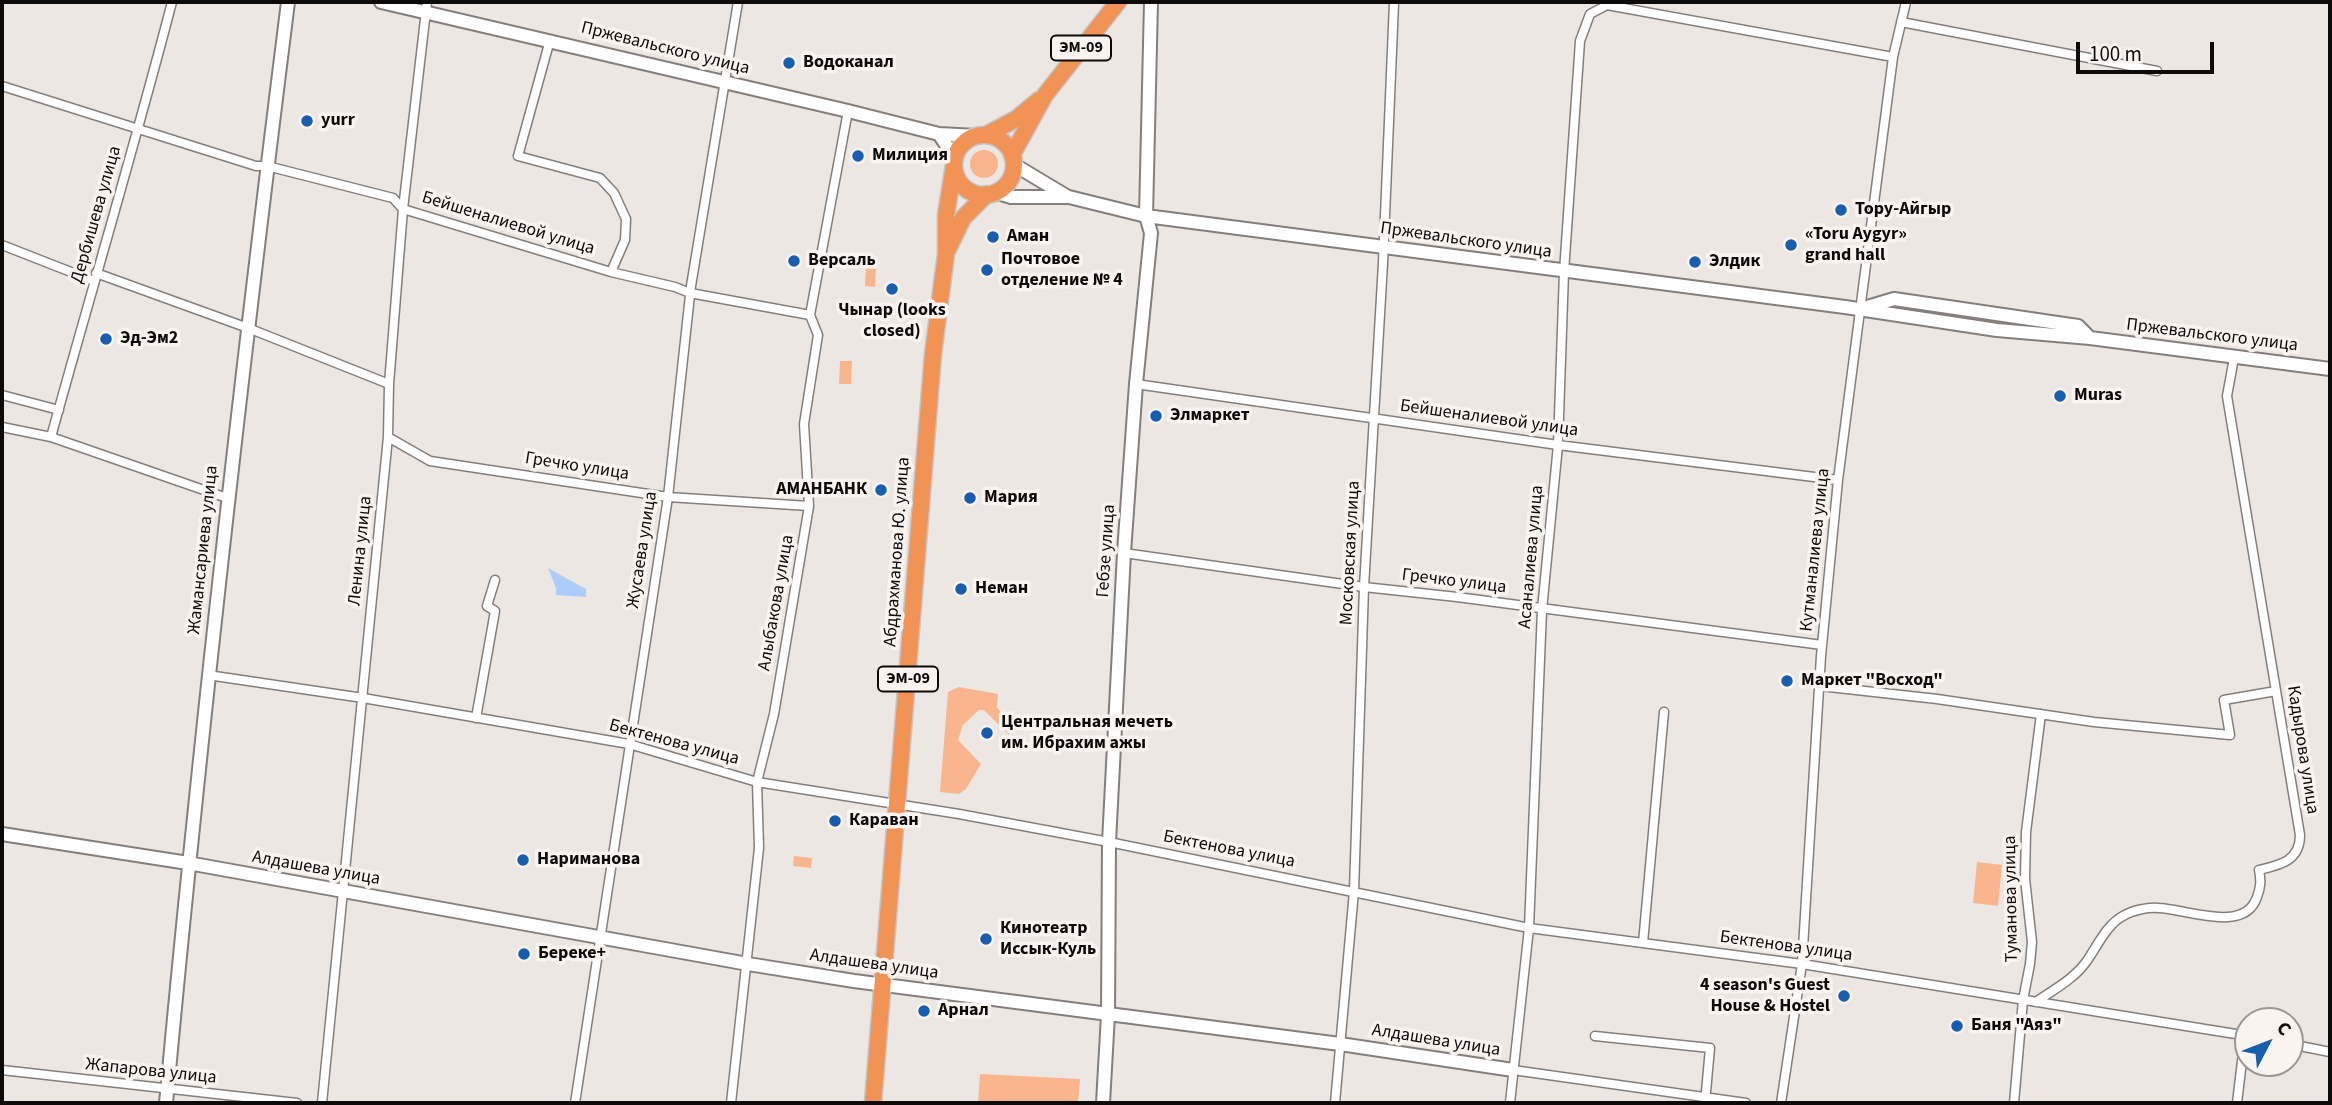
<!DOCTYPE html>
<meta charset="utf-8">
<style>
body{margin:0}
#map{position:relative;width:2332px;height:1105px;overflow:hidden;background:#ede7e3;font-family:"Source Sans 3",sans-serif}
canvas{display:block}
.frame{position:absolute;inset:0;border:4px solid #0d0b0a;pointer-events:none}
.north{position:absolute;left:2234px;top:1007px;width:70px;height:70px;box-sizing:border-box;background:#faf4f1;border:2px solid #9b9795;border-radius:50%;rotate:48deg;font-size:19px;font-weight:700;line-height:28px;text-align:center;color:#0d0b0a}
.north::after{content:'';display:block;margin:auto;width:24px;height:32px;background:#195eae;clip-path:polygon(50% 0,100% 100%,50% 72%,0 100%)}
.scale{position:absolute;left:2076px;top:42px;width:138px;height:32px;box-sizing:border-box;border:4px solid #0d0b0a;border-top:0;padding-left:9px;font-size:21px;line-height:24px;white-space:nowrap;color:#0d0b0a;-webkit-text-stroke:5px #faf4f1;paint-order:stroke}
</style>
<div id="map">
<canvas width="2332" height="1105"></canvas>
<div class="frame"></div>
<div class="north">С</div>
<div class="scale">100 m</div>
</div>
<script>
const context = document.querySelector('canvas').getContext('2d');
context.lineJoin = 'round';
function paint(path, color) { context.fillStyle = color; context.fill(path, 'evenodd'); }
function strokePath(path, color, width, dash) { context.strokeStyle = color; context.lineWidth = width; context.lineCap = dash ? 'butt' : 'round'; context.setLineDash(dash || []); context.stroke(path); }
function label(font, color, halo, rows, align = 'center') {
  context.font = font + ' "Source Sans 3",sans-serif'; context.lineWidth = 7; context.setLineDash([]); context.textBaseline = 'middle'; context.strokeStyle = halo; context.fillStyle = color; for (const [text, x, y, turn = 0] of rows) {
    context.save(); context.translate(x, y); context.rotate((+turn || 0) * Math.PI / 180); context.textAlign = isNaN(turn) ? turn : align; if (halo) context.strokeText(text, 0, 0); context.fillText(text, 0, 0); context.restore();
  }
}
paint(new Path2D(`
 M970 164a14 14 0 1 1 28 0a14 14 0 1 1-28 0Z
 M866,268L876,269L875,287L865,286Z
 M840,361H852L851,384H839Z
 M959,687L998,694L997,708L1010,721L1009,735L984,710H979L963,725L958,740L981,764L966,789L959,794L940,792L948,692Z
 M794,856L812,858L811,868L793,866Z
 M1977,862L2002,865L1998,906L1973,903Z
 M980,1074L1080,1079L1078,1103H978Z`), '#f9b58d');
paint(new Path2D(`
 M548,568L586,589V597L556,595V588Z`), '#accdf9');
const street = new Path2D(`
 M1901,22L2157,71
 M550,40L518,156L600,178L614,193L626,219L625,240L611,272
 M2,86L256,166H267L393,198L403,209L611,272L675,287L690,293L810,315
 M2,245L94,281
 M96,273L248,328L389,384
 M1136,384L1558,445L1838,480
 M2,395L59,410
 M2,427L51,437L227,498
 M51,437C91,292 134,148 172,2
 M388,437L430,461L668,497L809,506
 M1124,553L1364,587L1457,597L1822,645
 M208,675L363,698L629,744L757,782L959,814L1109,842L1529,928L1802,964L2248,1036
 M1820,686L1937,699L2094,722L2230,735L2224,700L2276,691
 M476,718L495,611L487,606L495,580
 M1643,943L1664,712
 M2036,1002C2053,990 2074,979 2086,962C2097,947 2106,925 2123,916C2133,910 2148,907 2159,908C2186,909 2245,934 2257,897C2261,887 2261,880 2259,870C2280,865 2300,861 2300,835L2227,396L2234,358
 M1595,1036L1710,1048L1705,1103
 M2290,1044L2330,1052
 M2,1070L297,1103
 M1513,1070L1746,1103
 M322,1103L388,437L389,384L403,209L427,2
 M575,1103L668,497L691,286L738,2
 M731,1103L759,848L757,782L774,714L809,506L804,424L818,335L810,315L848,111
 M1335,1103L1354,891L1364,587L1383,263L1394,3
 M1510,1103L1529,928L1542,610L1558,445L1564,272L1580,41L1590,14L1607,5L1893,57
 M1781,1103L1802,964L1821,656L1838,480L1893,57L1906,2
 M2014,1103L2023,1000L2030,964L2032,942L2025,879L2026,832L2041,714
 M2237,1103L2245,1036`);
const secondary = new Path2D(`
 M381,2L848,111L939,134L977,136
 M939,134L955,158
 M1013,164L1068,197
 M995,192L1011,197H1069L1146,216L1845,307L1997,330L2090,338L2330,369
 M1864,308L1894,299L2078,326L2090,338
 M2,834L188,863L748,964L854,981L1340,1044L1513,1070
 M166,1103C200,735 242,368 288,2
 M1103,1103L1108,1015L1109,842L1124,553L1136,384L1151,233L1146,216L1151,2`);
const highway = new Path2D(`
 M986,135L1016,119L1039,100
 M954 165a30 30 0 1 1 60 0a30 30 0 1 1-60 0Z
 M1012,155L1045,95L1118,2
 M948,249L963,218L987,194
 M873,1103L933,354L946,254V215L954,165`);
strokePath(street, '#847f7c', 11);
strokePath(secondary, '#847f7c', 16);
strokePath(highway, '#c5c4c4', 19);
strokePath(street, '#fff', 8);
strokePath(secondary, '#fff', 12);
strokePath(highway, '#f29356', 16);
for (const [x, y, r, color] of [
 [789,63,7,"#195eae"],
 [307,121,7,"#195eae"],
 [858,156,7,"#195eae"],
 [1841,210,7,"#195eae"],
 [993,237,7,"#195eae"],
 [1791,245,7,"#195eae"],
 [794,261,7,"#195eae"],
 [1695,262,7,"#195eae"],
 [987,270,7,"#195eae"],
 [892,289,7,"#195eae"],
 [106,339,7,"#195eae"],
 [2060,396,7,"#195eae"],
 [1156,416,7,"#195eae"],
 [881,490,7,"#195eae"],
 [970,498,7,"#195eae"],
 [961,589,7,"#195eae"],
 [1787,681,7,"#195eae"],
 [987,733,7,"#195eae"],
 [835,821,7,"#195eae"],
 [523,860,7,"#195eae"],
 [986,939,7,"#195eae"],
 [524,954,7,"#195eae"],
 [1844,996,7,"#195eae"],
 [924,1011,7,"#195eae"],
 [1957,1026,7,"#195eae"]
]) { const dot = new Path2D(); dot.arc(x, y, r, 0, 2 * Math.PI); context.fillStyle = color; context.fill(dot); strokePath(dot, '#faf4f1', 2.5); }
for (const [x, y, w] of [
 [1081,48,60],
 [908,679,60]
]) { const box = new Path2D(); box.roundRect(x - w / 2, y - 12.5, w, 25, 5); context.fillStyle = '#faf4f1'; context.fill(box); strokePath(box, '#0d0b0a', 2); }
label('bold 16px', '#0d0b0a', null, [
 ["ЭМ-09",1081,48],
 ["ЭМ-09",908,679]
]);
label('18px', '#0d0b0a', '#faf4f1', [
 ["Пржевальского улица",665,49,14],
 ["Дербишева улица",97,215,-74],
 ["Бейшеналиевой улица",508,224,17],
 ["Пржевальского улица",1466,241,8],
 ["Пржевальского улица",2212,336,7],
 ["Бейшеналиевой улица",1489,419,8],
 ["Гречко улица",577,467,9],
 ["Жамансариева улица",204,550,-84],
 ["Жусаева улица",643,550,-81],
 ["Кутманалиева улица",1816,550,-84],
 ["Ленина улица",361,551,-84],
 ["Гебзе улица",1107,551,-86],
 ["Абдрахманова Ю. улица",898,552,-86],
 ["Московская улица",1351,553,-87],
 ["Асаналиева улица",1532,557,-85],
 ["Гречко улица",1454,582,7],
 ["Алыбакова улица",777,603,-80],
 ["Бектенова улица",674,743,15],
 ["Кадырова улица",2302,750,81],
 ["Бектенова улица",1229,850,11],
 ["Алдашева улица",316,869,10],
 ["Туманова улица",2012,899,-91],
 ["Бектенова улица",1786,947,8],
 ["Алдашева улица",874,965,8],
 ["Алдашева улица",1436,1041,9],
 ["Жапарова улица",151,1072,6]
]);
label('bold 18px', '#0d0b0a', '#faf4f1', [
 ["Водоканал",803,63],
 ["yurr",321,121],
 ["Милиция",872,156],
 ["Тору-Айгыр",1855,210],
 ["«Toru Aygyr»",1805,235],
 ["grand hall",1805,256],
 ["Аман",1007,237],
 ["Почтовое",1001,260],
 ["отделение № 4",1001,281],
 ["Версаль",808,261],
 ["Элдик",1709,262],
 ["Чынар (looks",892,311,"center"],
 ["closed)",892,332,"center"],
 ["Эд-Эм2",120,339],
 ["Muras",2074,396],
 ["Элмаркет",1170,416],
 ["АМАНБАНК",867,490,"right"],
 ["Мария",984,498],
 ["Неман",975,589],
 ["Маркет \"Восход\"",1801,681],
 ["Центральная мечеть",1001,723],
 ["им. Ибрахим ажы",1001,744],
 ["Караван",849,821],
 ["Нариманова",537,860],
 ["Кинотеатр",1000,929],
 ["Иссык-Куль",1000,950],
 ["Береке+",538,954],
 ["4 season's Guest",1830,986,"right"],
 ["House & Hostel",1830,1007,"right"],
 ["Арнал",938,1011],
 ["Баня \"Аяз\"",1971,1026]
], 'left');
</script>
